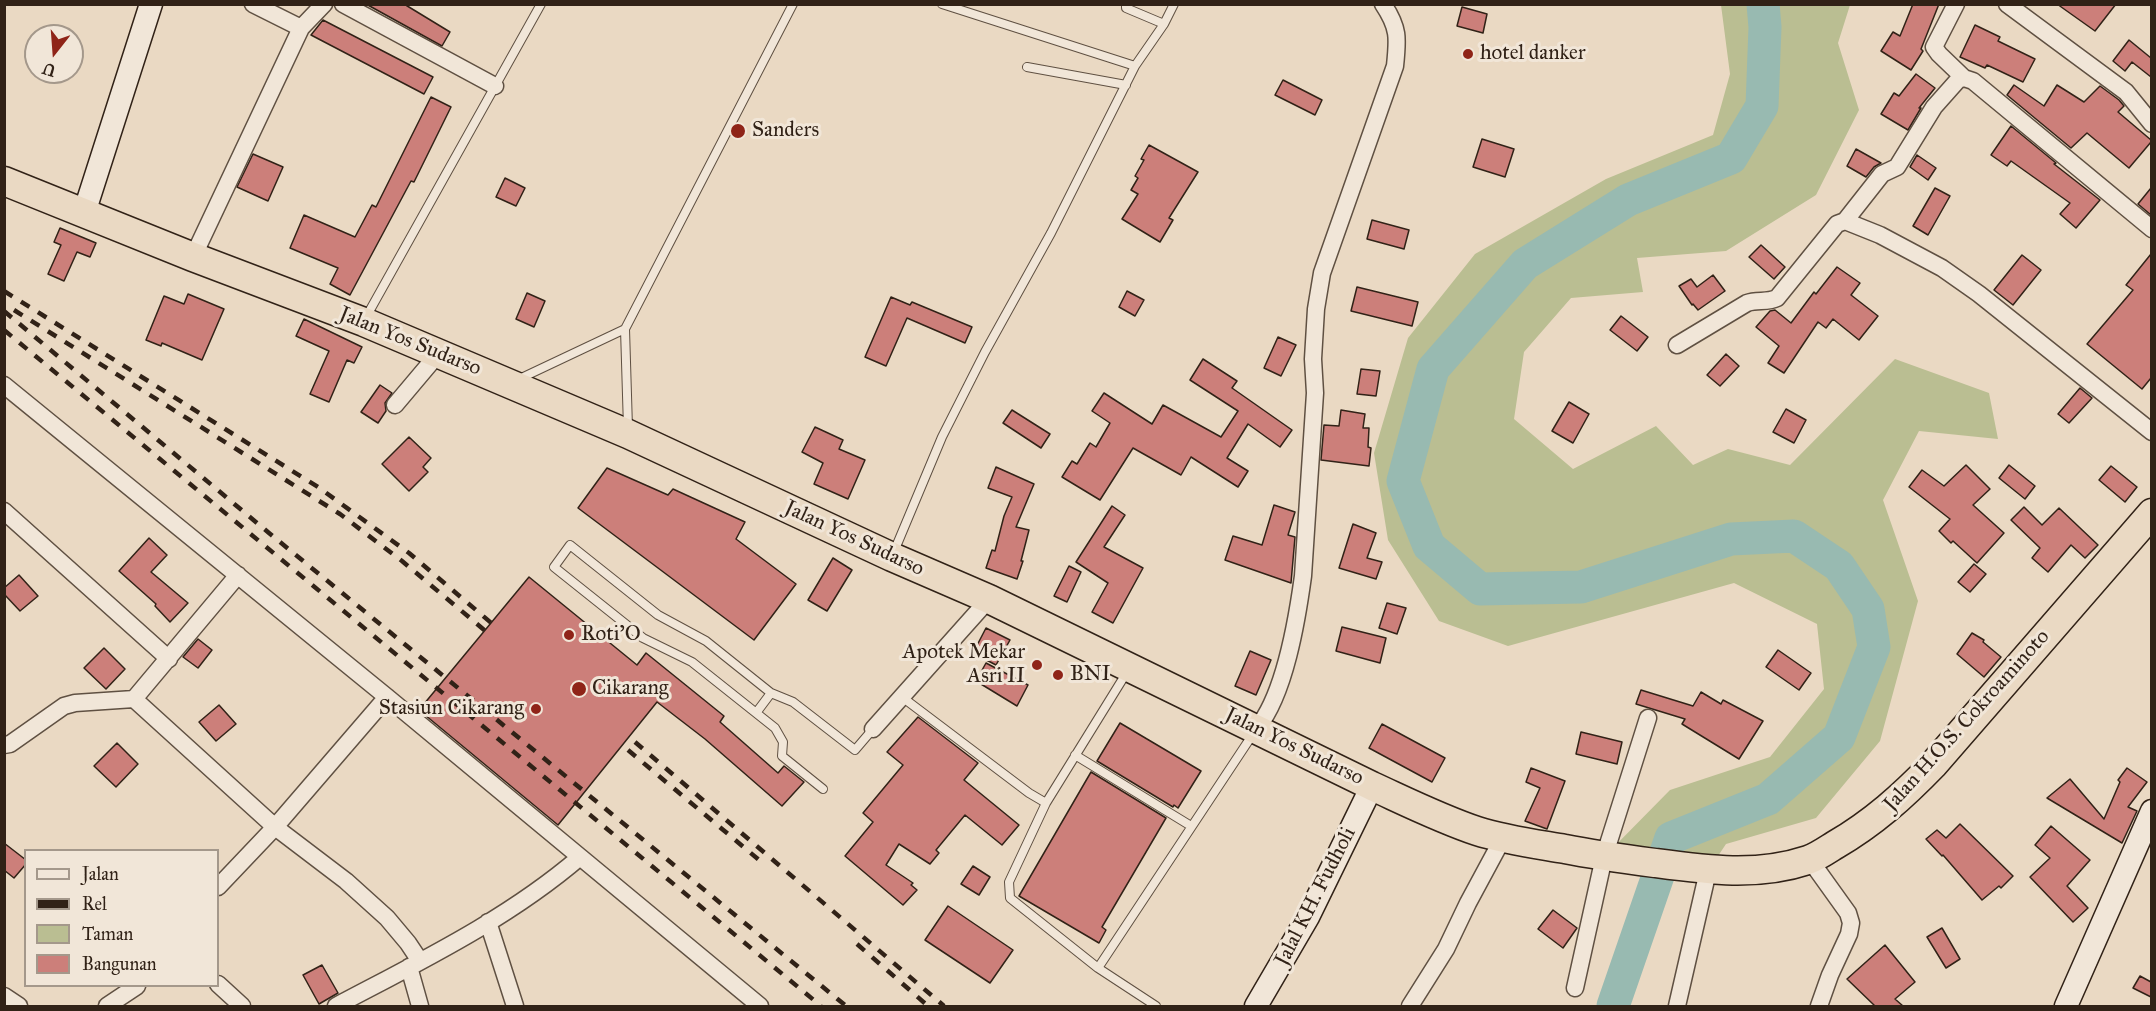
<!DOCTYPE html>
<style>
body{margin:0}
#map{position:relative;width:2156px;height:1011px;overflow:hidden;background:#ead9c3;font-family:"IM FELL Great Primer",serif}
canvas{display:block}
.frame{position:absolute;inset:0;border:6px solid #312217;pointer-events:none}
.legend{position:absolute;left:24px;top:849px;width:195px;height:138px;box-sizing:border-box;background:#f1e6d8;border:2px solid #a4988b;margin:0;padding:8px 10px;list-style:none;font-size:18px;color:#312217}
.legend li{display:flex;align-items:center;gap:12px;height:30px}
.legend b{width:30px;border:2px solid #a4988b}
.north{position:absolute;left:24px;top:24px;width:60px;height:60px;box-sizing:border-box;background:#f1e6d8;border:2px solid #a4988b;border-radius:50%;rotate:197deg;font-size:16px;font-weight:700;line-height:24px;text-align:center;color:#312217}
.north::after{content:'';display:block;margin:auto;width:21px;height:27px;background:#8f2418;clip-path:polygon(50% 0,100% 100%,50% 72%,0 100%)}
</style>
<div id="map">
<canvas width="2156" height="1011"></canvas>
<div class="frame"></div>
<ul class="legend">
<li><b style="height:8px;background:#f1e6d8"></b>Jalan</li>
<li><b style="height:8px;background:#312217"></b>Rel</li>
<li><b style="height:16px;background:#babe92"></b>Taman</li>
<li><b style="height:16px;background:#cc7f7a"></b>Bangunan</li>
</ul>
<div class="north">U</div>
</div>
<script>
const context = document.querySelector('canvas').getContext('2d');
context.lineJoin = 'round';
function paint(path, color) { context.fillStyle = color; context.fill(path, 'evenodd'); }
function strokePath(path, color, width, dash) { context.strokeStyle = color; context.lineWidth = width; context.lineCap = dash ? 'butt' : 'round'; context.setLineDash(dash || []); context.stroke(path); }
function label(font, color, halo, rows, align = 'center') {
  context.font = font + ' "IM FELL Great Primer",serif'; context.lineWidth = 6; context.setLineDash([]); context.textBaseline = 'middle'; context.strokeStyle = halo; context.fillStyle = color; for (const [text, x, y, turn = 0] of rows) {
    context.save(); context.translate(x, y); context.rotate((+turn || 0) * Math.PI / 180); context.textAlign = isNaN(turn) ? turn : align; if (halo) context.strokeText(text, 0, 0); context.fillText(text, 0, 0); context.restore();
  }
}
paint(new Path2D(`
 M1721,5H1850L1838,43L1859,110L1816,195L1726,251L1637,258L1643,292L1571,298L1524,352L1514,419L1573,469L1656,426L1693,465L1728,449L1790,465L1895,359L1989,393L1998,439L1919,431L1883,500L1918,601L1880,741L1816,818L1726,844L1708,871L1604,857L1670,790L1770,757L1824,689L1817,624L1734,583L1508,646L1439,621L1388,540L1374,453L1408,338L1475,254L1606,179L1713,135L1730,74Z`), '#babe92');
strokePath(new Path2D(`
 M1613,1006L1671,838L1768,799L1839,737L1874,647L1868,609L1839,566L1794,536L1731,539L1581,587L1480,589L1429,546L1403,481L1433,369L1525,264L1628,200L1731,158L1762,106L1765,27L1763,4`), '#98bab1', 33);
const building = new Path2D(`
 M366,4H404L450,32L442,46Z
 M1913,4H1939L1921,49L1923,51L1911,70L1881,51L1893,32L1900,36Z
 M2057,4H2116L2095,31Z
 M1462,7L1487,14L1483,33L1457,26Z
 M323,20L433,77L424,94L311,35Z
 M1975,25L2000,37L1998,41L2035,59L2023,82L1987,65L1985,68L1960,57Z
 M2129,40L2151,58V77L2132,62L2125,71L2113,61Z
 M1916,74L1935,88L1919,108H1921L1908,130L1881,114L1894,93L1899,96Z
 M1283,80L1322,100L1315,115L1275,95Z
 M2014,85L2044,106L2057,85L2084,102L2100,86L2119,100L2124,106L2118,112L2151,140V142L2129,168L2087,133L2071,148L2007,95Z
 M431,97L451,107L414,182L411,181L350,295L330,284L338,268L290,248L304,215L355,237L372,205L376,207Z
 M2011,126L2056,163L2054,164L2100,200L2076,228L2060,214L2070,203L2011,161L2007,166L1991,155Z
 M1482,139L1514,149L1505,177L1473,167Z
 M1149,145L1198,172L1169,218L1173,220L1160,242L1122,219L1138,194L1131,190L1138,178L1135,176L1144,160L1141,159Z
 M1856,149L1881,163L1874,167L1866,177L1847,166Z
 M253,154L283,167L268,201L237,187Z
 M1917,155L1936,168L1928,180L1910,167Z
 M505,178L525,188L516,206L496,197Z
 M1935,188L1950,196L1928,235L1913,226Z
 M2151,188V215L2138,204Z
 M1372,220L1409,230L1404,249L1367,239Z
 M60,228L96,243L90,257L77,252L64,281L48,274L61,245L54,242Z
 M1761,245L1785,267L1774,279L1749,257Z
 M2151,254V378L2142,389L2087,344L2133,290L2126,285Z
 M2022,255L2041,270L2013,305L1994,290Z
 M1837,267L1860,283L1851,295L1878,316L1859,340L1833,319L1826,328L1818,322L1784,373L1768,363L1779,346L1756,327L1770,311L1775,310L1791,323L1814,292L1816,294Z
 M1713,275L1725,291L1698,310L1693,304L1692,305L1679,286L1691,279L1697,287Z
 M1357,287L1418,302L1412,326L1351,311Z
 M1127,291L1144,300L1135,316L1119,307Z
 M527,293L545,301L534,327L516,319Z
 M188,294L224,309L202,360L162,343L161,346L146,340L164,296L184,304Z
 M891,297L910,305L912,302L972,327L965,343L907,318L886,366L865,357Z
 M1621,316L1648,337L1637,351L1610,330Z
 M304,319L362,347L354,363L347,360L329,402L310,394L329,351L296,336Z
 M1278,337L1296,345L1281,376L1264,368Z
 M1726,354L1739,366L1720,386L1707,375Z
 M1203,359L1237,381L1232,388L1292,430L1280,447L1248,424L1227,458L1248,471L1238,487L1191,457L1181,475L1133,448L1100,500L1062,477L1072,461L1077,464L1090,443L1096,447L1110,423L1092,411L1104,393L1152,424L1163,405L1221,437L1238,411L1190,380Z
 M1361,369L1380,371L1376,396L1357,394Z
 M380,385L392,393L385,403L386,411L378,423L361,412Z
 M2080,388L2092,398L2069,423L2058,414Z
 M1569,402L1589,414L1573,443L1552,431Z
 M1786,409L1806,420L1794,443L1773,432Z
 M1012,410L1050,434L1041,448L1003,423Z
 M1341,410L1365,414L1363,428H1369L1368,447L1371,448L1369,466L1321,460L1324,425L1339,426Z
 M815,427L843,440L839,449L865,460L848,499L814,484L823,463L802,452Z
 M409,437L431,458L423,467L428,472L409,491L382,464Z
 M1966,465L1990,489L1973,505L2004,533L1977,563L1953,541L1951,543L1939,531L1950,519L1909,487L1922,470L1944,486Z
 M2009,465L2035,486L2025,499L1999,478Z
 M2111,466L2137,487L2125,502L2099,480Z
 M996,467L1034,484L1016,527L1029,530L1021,561H1023L1017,579L986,568L992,550L995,551L1004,516L1012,497L988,488Z
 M607,468L668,495L673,489L745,522L736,539L796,584L754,640L578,508Z
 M1274,505L1295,512L1288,535L1295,537L1291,583L1225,560L1233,536L1262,545Z
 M1112,506L1125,515L1104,547L1143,568L1113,623L1092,612L1108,583L1076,562Z
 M2024,507L2042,525L2059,508L2098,545L2085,558L2071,545L2048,572L2032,558L2040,548L2011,520Z
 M1353,524L1376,533L1367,558L1382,562L1376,579L1339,568Z
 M149,538L167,555L151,572L188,603L170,622L155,606L156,604L119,571Z
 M833,558L852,570L827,611L808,600Z
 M1974,564L1986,574L1970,592L1958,582Z
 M1069,566L1081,572L1067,602L1054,596Z
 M19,575L38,596L20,611L4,594V588Z
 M529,577L637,665L646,653L724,716L720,722L778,773L784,766L804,782L782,806L705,739L657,702L558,825L419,710Z
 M1387,603L1406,608L1397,634L1379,628Z
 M1342,627L1386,638L1380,663L1336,651Z
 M986,628L1010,640L996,665L973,653Z
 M1972,633L1984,640L1983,642L2001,657L1984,677L1957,654Z
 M198,639L212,650L198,668L183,657Z
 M104,648L125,669L106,689L84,668Z
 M1778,650L1811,673L1799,690L1766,667Z
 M1250,651L1271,660L1256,695L1235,686Z
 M986,663L1028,685L1017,706L976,681Z
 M1641,690L1693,706L1701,692L1721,704L1723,700L1763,721L1739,759L1682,724L1685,719L1636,704Z
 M219,705L236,724L216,741L199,722Z
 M918,717L978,763L964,780L1019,825L1002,845L965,815L936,850L939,853L930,864L899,844L886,865L913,883L911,885L917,890L903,905L845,856L873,822L863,813L903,765L887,752Z
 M1120,723L1201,771L1178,808L1174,805L1173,807L1097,761Z
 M1382,724L1445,758L1432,782L1369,748Z
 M1581,732L1622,742L1617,764L1576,754Z
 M117,743L138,764L116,787L94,766Z
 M1531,768L1565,781L1547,829L1525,821L1540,788L1526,782Z
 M2127,768L2147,782L2128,807L2137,811L2122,843L2047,798L2070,779L2104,819L2120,782L2118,780Z
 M1091,772L1166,818L1102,927L1106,930L1099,943L1019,896Z
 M1960,824L2013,876L2001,888L1999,886L1982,900L1943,855L1942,856L1926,839L1937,830L1946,838Z
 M2051,826L2090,860L2067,886L2088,908L2073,922L2030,877L2050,858L2035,845Z
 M4,843L26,860V864L14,878L4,870Z
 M973,866L990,877L979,895L961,884Z
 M948,906L1013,950L990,983L925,940Z
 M1553,910L1577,928L1563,948L1538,929Z
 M1942,928L1960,959L1946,968L1927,937Z
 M1885,945L1915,982L1895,999L1903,1006H1875L1847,979Z
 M322,965L338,993L319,1004L303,975Z
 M2140,976L2151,982V997L2133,988Z`);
paint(building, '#cc7f7a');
strokePath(building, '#312217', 1.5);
const lane = new Path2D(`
 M942,4L1135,66
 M1126,4V8L1164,24
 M1027,67L1126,85
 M365,319L541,4
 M517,380L625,329
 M628,428L625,329L793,4
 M893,554L942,437L985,352L1051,233L1135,66L1164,24L1174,4
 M902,697L1029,793L1046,803L1127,672
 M756,713L771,693
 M1075,755L1191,826
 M823,789L782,756L783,742L775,728L692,662L643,638L554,567L570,545L658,615L706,641L771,693L793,702L855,750L873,729
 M1046,803L1009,882L1010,898L1098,968L1156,1006
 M1098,968L1253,734`);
const street = new Path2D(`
 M343,4L495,86
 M1956,4L1934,47L1939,54L1964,78
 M2007,4L2126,92L2152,124
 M301,28L324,4
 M1845,221L1882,174L1897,167L1934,107L1958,80L1964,78L1973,81L2152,229
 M193,257L301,28L253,4
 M1677,345L1747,303C1757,299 1767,303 1777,298L1837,224L1845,221L1880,235L1942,268L1979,294L2152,432
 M4,385L387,697L760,1006
 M395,405L438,354
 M4,511L169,659
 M134,699L275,827L346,881L387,918L408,943L420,961
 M1257,728C1285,694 1297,620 1303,576L1315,393L1313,359L1316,309L1322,273L1395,66C1398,38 1399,28 1383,4
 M873,729L989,599
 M4,745L10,744L64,706L75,703L134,699L238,575
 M1810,860L1848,913L1851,923L1849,934L1830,975L1819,1006
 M218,887L275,827L387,697
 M488,922L515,1006
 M409,967L420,1006
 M218,984L242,1006
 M1575,988L1604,857L1648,718
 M4,996L19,1006
 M107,1006L137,986
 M336,1006C419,962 508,919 580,857
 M1410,1006L1446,949L1468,903L1503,838
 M1677,1006L1708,871`);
const secondary = new Path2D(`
 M84,213L151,4
 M1256,1006L1308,917L1372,786
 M2066,1006L2152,811`);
const highway = new Path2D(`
 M4,181L193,257L364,322L628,434L892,557L989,599L1372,786C1407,802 1441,819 1477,831C1505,840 1536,844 1565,849C1595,855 1625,859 1655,863C1707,870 1757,877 1808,860C1817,857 1827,850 1835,845C1873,823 1903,796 1933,765L2152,513`);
strokePath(lane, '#5f5042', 10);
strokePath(street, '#5f5042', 19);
strokePath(secondary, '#312217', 25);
strokePath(highway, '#312217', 31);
strokePath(lane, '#f1e6d8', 8);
strokePath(street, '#f1e6d8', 16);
strokePath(secondary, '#f1e6d8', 22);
strokePath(highway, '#ead9c3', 28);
strokePath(new Path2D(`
 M4,291L318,487L409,553L496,627
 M14,310L340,514L402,561L489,634
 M4,311L269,533L846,1006
 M4,330L821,1006
 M635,742L944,1006
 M628,750L759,860
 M857,944L928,1006`), '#312217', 4.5, [10, 10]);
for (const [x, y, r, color] of [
 [1468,54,6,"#8f2418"],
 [738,131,8,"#8f2418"],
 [569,635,6,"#8f2418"],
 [1037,665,6,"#8f2418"],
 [1058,675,6,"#8f2418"],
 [579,689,8,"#8f2418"],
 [536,709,6,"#8f2418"]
]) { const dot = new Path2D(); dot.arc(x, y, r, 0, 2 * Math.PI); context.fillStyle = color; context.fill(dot); strokePath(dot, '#f1e6d8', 2); }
label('21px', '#312217', '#f1e6d8', [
 ["hotel danker",1480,54],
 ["Sanders",752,131],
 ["Roti'O",581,635],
 ["Apotek Mekar",1025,653,"right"],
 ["Asri II",1025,677,"right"],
 ["BNI",1070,675],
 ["Cikarang",592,689],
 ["Stasiun Cikarang",524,709,"right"]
], 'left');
label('21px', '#312217', '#f1e6d8', [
 ["Jalan Yos Sudarso",410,342,22],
 ["Jalan Yos Sudarso",854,539,25],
 ["Jalan H.O.S. Cokroaminoto",1967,721,-48],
 ["Jalan Yos Sudarso",1294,747,26],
 ["Jalal KH. Fudholi",1316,897,-63]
]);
</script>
